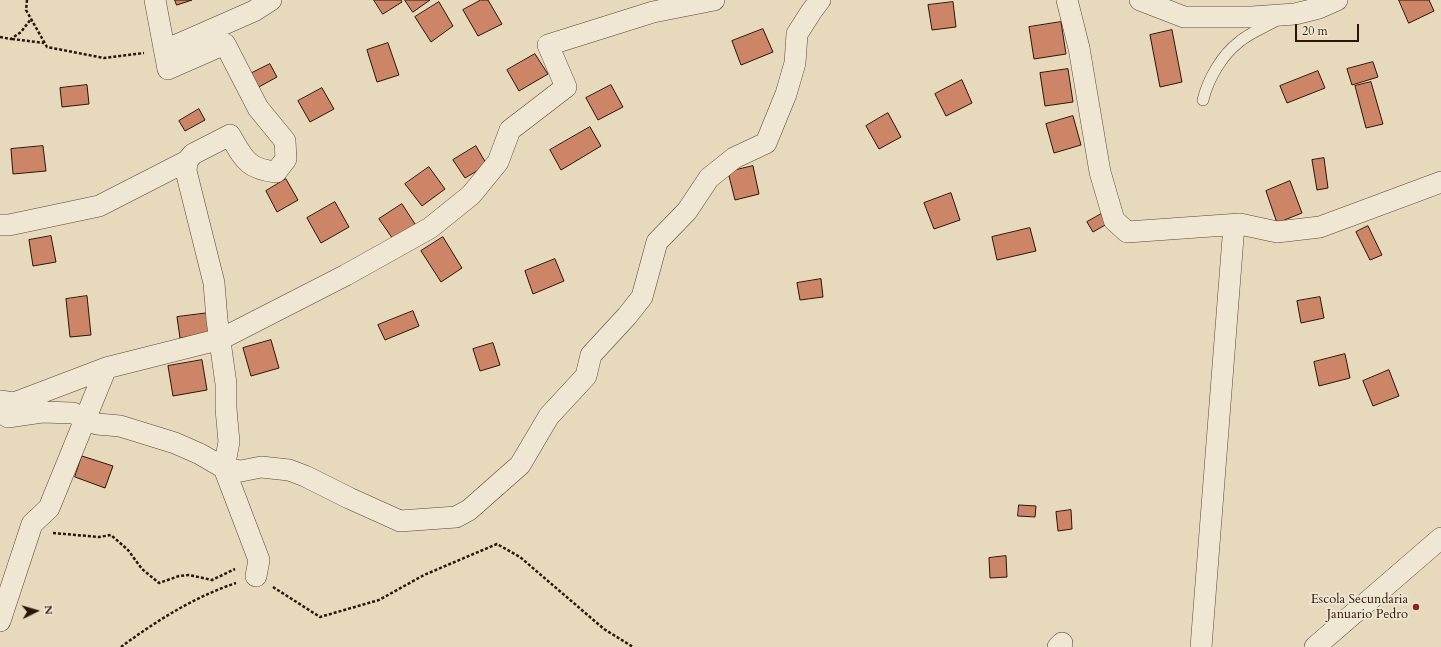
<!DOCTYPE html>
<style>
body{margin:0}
#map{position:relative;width:1441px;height:647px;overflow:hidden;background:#e6d9bc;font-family:Cardo,serif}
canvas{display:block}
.north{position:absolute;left:16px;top:591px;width:40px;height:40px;-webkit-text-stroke:3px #efe6d3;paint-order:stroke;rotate:85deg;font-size:11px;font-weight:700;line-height:16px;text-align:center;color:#2b1507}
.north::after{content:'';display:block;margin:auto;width:14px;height:18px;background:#2b1507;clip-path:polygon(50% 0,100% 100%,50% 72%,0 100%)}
.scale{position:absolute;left:1295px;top:24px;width:64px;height:18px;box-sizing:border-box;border:2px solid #2b1507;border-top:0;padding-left:5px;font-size:12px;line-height:14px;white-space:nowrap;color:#2b1507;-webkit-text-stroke:3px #efe6d3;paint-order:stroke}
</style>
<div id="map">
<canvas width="1441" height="647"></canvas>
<div class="north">N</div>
<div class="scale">20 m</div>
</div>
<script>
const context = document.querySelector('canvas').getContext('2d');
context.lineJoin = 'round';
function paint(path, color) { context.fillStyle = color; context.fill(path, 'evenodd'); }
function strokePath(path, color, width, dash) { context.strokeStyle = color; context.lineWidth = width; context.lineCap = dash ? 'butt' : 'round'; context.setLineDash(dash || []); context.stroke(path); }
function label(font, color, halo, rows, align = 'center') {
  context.font = font + ' Cardo,serif'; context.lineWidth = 3.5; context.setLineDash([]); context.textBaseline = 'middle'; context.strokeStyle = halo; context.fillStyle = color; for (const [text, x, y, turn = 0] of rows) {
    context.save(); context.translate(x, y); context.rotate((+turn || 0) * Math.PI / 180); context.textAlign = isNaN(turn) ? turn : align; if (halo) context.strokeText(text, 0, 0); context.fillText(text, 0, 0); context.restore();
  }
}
const building = new Path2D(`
 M175,0H192L177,5Z
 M374,0H401L402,2L383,14Z
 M405,0H430L413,12Z
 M481,0H488L502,24L478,36L463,10Z
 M1399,0H1429L1434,11L1409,23Z
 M439,2L453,26L431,42L415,17Z
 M953,2L956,27L932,30L928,5Z
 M1061,22L1066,54L1034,59L1029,27Z
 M763,29L773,52L741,65L732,41Z
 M1172,30L1182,82L1160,87L1150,35Z
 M388,43L399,75L377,82L367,50Z
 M535,54L548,74L519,91L507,70Z
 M1373,62L1378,77L1352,85L1347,69Z
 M270,64L277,77L257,88L250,74Z
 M1068,69L1073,102L1045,106L1040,73Z
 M1318,71L1325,88L1287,103L1280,86Z
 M962,80L972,103L946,116L935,94Z
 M1371,82L1383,124L1366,128L1355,86Z
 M87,85L89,104L62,107L60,88Z
 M611,85L623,107L598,120L586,98Z
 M322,88L334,109L310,122L298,101Z
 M199,109L205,120L185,131L179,121Z
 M888,113L901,137L879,149L866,126Z
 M1073,116L1081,145L1054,153L1046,124Z
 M590,127L601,146L561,170L550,150Z
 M43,146L46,171L13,174L11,149Z
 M476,146L487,165L465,178L453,160Z
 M1324,158L1328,188L1317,190L1312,160Z
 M753,166L759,194L735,200L728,172Z
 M429,167L445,189L422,206L405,184Z
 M286,179L298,200L277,212L266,191Z
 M1290,181L1302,213L1277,223L1266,191Z
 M951,193L960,220L934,229L924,203Z
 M335,202L349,227L321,243L307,218Z
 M402,204L417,227L395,242L379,219Z
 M1103,213L1114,220L1093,232L1087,222Z
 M1368,226L1382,255L1370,260L1356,232Z
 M1030,228L1036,251L997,260L992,237Z
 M51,236L56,262L33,266L29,240Z
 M443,237L462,268L441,282L421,251Z
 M555,259L564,281L533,294L525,271Z
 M821,279L823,297L800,300L797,283Z
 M87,296L91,335L70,337L66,299Z
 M1320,297L1324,318L1301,323L1297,301Z
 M413,311L419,326L385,340L378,325Z
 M209,313L211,333L180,338L177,317Z
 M271,340L279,368L251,376L243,348Z
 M493,343L500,365L480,371L473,349Z
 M1345,354L1350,378L1319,386L1314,362Z
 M202,360L207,390L173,396L168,366Z
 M1389,370L1399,396L1373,406L1363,381Z
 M82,456L113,466L105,488L75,477Z
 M1019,505L1036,506L1035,517L1018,516Z
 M1071,510L1072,529L1058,531L1056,512Z
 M1006,556L1007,577L990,578L989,558Z`);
paint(building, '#cd8567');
strokePath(building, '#2b1507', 1);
const service = new Path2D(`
 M1203,100C1208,79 1222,55 1239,42C1249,33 1265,27 1277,20`);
const minor = new Path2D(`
 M155,0L168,69L225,44L258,108L285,141L286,159L276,172C247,169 244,159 230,135L193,154L187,161L186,171L214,283L217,320L226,384V409L229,442L224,468L259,560L256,576
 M1067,0L1079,48L1100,172L1114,220L1127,232L1240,224L1277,232L1320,227L1441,182
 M1140,0L1184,17H1252L1295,14L1319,8L1337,0
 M165,50L254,11L271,0
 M0,225H9L99,206L187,161
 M0,401L14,403L106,368L221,339L346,275L430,228L471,195L498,162L510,130L566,87L548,45L653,12L714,0
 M0,412L8,417L42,412L73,413L97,424L120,426L175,443L200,454L224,468L241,471L261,467L289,470L305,476L349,498L400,521L456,517L469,510L520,465L549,416L586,376L591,355L627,316L642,297L657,242L687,211L709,178L734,158L766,143L786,94L795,63L797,34L811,12L820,0
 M0,621L32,524L49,508L106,368
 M1058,647L1062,643
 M1201,647L1234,225
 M1315,647L1441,538`);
strokePath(service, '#5a4634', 12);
strokePath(minor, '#5a4634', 22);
strokePath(new Path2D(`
 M27,0L26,10L47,47L104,58L144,53
 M0,37L11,39L21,32L31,19
 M12,39L44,43
 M53,533L99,537L111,535L128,550L142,569L159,583L179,576L189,575L212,580L235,569
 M273,587L320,617L379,600L424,575L497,544L520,557L604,629L633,647
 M121,647C156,621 194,597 236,583`), '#2b1507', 2.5, [3, 2]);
strokePath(service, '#efe6d3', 11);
strokePath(minor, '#efe6d3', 21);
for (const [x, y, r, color] of [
 [1416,607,4,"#8f2418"]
]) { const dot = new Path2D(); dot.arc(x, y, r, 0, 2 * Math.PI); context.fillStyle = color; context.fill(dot); strokePath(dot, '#efe6d3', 1.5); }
label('13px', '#2b1507', '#efe6d3', [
 ["Escola Secundaria",1408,600],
 ["Januario Pedro",1408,615]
], 'right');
</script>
